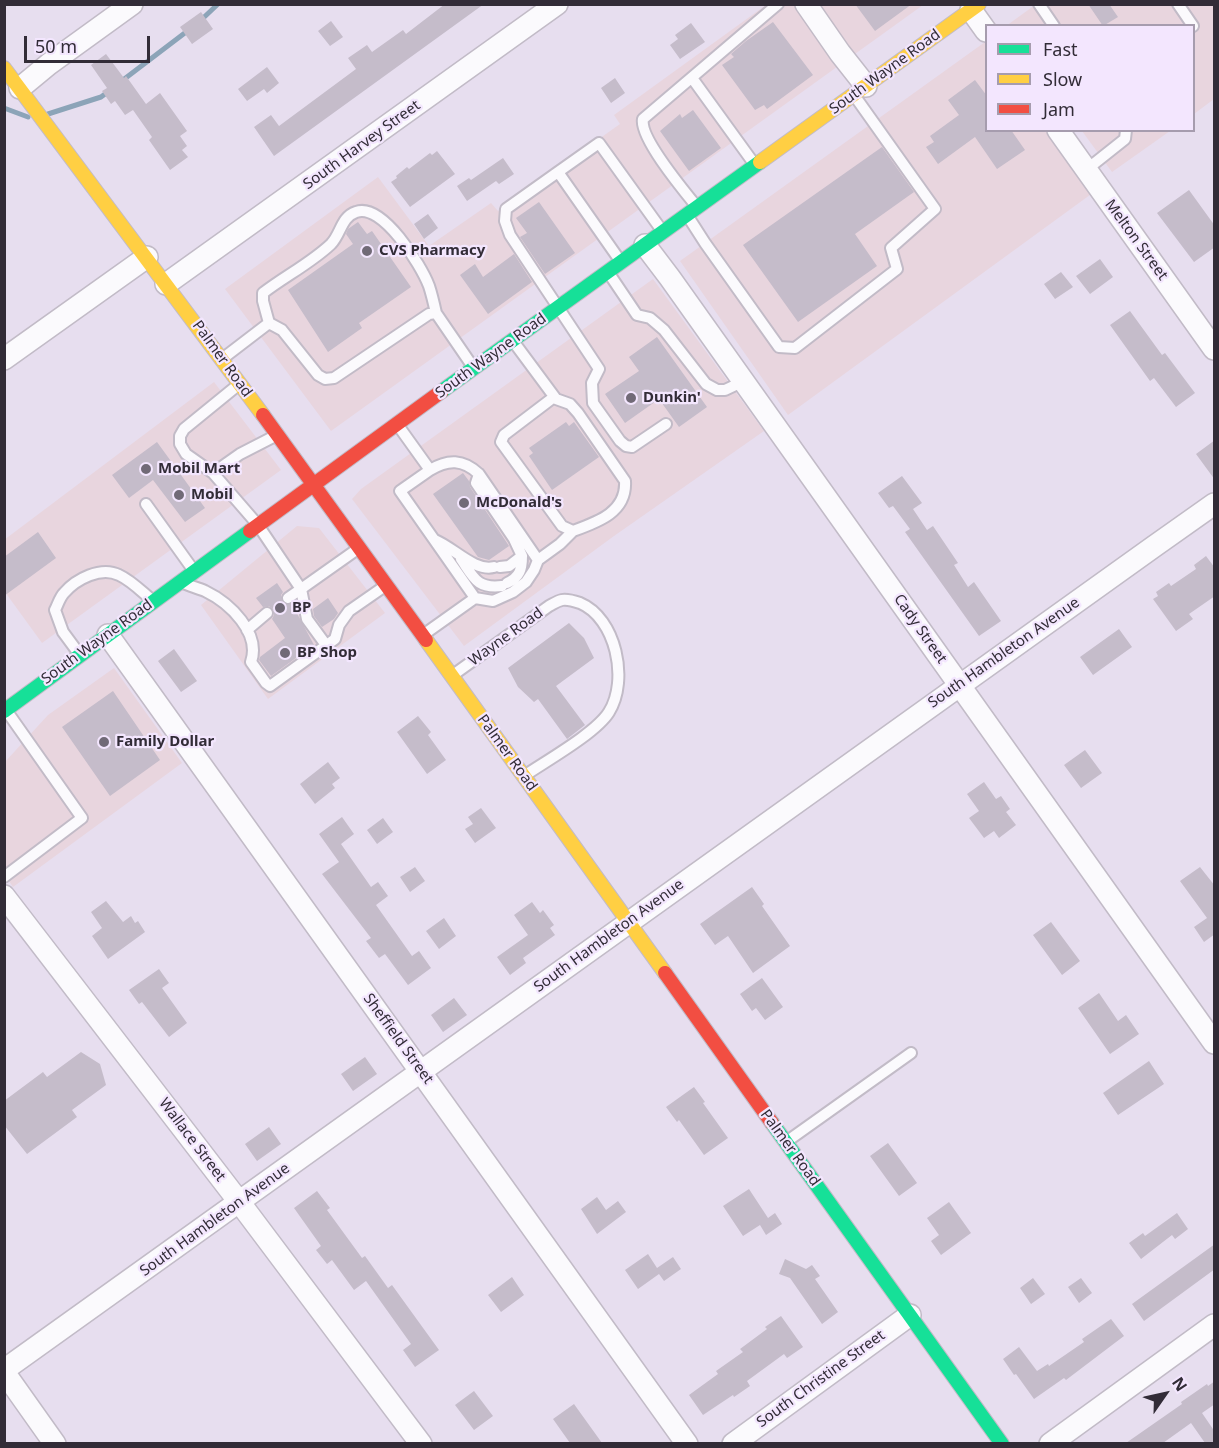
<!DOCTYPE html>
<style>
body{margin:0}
#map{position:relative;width:1219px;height:1448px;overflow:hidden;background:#e7deef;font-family:"Noto Sans",sans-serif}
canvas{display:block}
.frame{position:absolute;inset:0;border:6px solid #322c37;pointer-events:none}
.legend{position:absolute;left:985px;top:24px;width:210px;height:108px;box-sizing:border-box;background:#f3e6fe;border:2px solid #a69cae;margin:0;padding:8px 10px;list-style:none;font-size:18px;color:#322c37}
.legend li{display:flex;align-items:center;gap:12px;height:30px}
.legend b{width:30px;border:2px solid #a69cae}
.north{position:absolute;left:1135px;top:1364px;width:60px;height:60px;-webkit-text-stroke:4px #f3e6fe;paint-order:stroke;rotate:56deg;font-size:16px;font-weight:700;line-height:24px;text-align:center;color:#322c37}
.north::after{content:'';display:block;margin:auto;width:21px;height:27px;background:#322c37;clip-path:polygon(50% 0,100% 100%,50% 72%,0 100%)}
.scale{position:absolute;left:24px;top:36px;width:126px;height:27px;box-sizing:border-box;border:3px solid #322c37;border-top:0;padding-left:8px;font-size:18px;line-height:21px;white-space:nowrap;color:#322c37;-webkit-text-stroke:4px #f3e6fe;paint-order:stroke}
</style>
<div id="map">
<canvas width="1219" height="1448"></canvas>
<div class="frame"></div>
<ul class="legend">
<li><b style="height:8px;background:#16e098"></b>Fast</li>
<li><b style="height:8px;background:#ffcf43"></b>Slow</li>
<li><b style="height:8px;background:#f24e42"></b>Jam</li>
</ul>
<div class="north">N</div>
<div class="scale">50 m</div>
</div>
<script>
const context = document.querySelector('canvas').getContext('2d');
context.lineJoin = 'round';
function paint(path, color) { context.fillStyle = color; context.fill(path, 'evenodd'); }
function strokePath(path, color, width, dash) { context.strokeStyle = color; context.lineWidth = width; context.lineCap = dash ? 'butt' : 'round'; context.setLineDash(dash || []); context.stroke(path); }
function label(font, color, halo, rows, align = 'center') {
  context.font = font + ' "Noto Sans",sans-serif'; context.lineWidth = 4.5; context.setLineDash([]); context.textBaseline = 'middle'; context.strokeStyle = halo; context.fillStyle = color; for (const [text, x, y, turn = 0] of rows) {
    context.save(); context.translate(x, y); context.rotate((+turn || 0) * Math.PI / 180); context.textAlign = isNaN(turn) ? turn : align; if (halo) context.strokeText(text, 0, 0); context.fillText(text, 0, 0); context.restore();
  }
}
paint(new Path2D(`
 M766,5H923L331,431L225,289L378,177L429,246L491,203L498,211L620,124L614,115Z
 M1035,5H1214V99L1194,114V26H1006Z
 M985,42L986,45V130L1049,131L1094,192L788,415L680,261Z
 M1082,131H1170L1112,172Z
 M653,279L764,431L614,536L464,646L352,499L361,489Z
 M214,382L281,470L42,643L5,592L4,540Z
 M297,526L319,528L385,613L268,699L201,605Z
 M114,668L182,763L13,887L5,875L4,763L48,715Z`), '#e8d5de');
strokePath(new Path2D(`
 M199,22L218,4
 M123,80L190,29
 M4,108L28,117
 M48,114L101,97L109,91`), '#8ca4b8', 5);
paint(new Path2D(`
 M445,4H484L274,156L254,127L271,115L279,126L356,69L348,58L367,45L372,52L403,30L406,34Z
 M855,4H912L875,31Z
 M1088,4H1109L1118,17L1103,26Z
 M201,12L213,29L192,44L180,27Z
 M331,21L343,37L330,46L318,31Z
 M773,22L813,75L767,109L764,105L755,110L722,65L734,57L731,54L746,41Z
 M691,23L705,42L680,59L670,45L678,39L675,35Z
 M106,54L124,78L126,76L146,104L160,93L187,131L180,136L187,146L182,150L188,157L170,170L149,140L152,137L133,110L125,115L115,101L111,104L102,91L107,88L91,65Z
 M267,67L279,83L267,93L264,89L247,101L238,89Z
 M615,78L625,93L611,103L601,88Z
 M975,80L987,96V130H1011L1025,150L997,169L975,137L938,164L926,147L934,142L930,136L959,115L948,100Z
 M693,110L721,148L689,171L660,131L680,114L682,118Z
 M882,147L914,192L855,234L877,266L798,322L743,245Z
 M437,151L455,174L410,207L391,182L397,178L396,176L407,167L409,169L430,153L432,155Z
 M503,158L514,174L499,184L496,181L467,201L457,186L469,178L471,180Z
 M1189,190L1215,226V247L1194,262L1157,213Z
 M539,202L575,253L545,274L520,237L527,233L516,218Z
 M428,214L438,228L424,239L414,224Z
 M358,222L367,234L372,231L411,287L359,323L362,328L328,352L288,290L353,244L346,234L348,229Z
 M514,254L532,282L488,314L460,275L475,264L483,277Z
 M1100,259L1113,277L1090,294L1076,276Z
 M1061,272L1073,287L1055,299L1044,284Z
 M1130,311L1162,355L1165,353L1195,393L1176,407L1154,378L1150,381L1110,325Z
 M657,337L707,407L679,427L659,399L625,423L605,394L639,371L629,357Z
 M566,422L569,426L574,422L599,457L552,490L529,456L533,453L529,448Z
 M1215,440V480L1196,454Z
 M157,442L205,508L185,522L153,480L129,498L112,475Z
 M463,473L469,481L470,487L509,546L489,560L478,557L433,494Z
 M902,476L922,503L913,509L927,530L933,526L958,563L954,565L968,587L974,582L1001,621L979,636L905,532L910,529L893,506L889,508L878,493Z
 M38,532L56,558L4,596V557Z
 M1206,556L1215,568V596L1189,614L1193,619L1176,631L1153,599L1158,596L1156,592L1169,583L1171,586L1196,569L1194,565Z
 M277,583L283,592L281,595L282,602L285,605L292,604L314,645L271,676L259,660L260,657L285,638L272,619L274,615L273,609L269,606L263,607L256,598Z
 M328,598L338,613L334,619L322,627L314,616L313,609Z
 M569,623L584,638L594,658L556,686L585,725L567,739L538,699L534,702L518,687L508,668Z
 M1119,629L1132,647L1093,675L1080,657Z
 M174,649L197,681L181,692L158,661Z
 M113,691L160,760L110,796L62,727Z
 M418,716L431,732L428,735L446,760L427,774L397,732Z
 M1085,750L1102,773L1081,788L1064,765Z
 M328,762L340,778L332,784L335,788L315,804L300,784Z
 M984,782L996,799L1001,796L1010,809L1006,812L1016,825L999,838L994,831L984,838L969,818L979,811L967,794Z
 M481,808L496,828L475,843L465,829L473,824L468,817Z
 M342,817L354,834L341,844L371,887L378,882L388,896L376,905L412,956L419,951L431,968L408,985L385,954L379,958L366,941L371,938L322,874L339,862L319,834Z
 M383,818L393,832L377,844L367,830Z
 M415,867L425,881L410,892L400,877Z
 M1200,867L1215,886V934L1204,942L1194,927L1207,918L1180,881Z
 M752,887L764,904L762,906L790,946L753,973L728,936L715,945L700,924Z
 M106,901L123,922L131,916L135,923L138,921L145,932L108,959L92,936L102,928L91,912Z
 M532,902L540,913L543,910L554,925L550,928L555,935L523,958L526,963L510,975L497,957L528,935L514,915Z
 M444,918L456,936L439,949L426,931Z
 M1051,922L1080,961L1062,975L1033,935Z
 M159,969L169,983L162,988L187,1023L169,1037L142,1002L139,1004L129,990Z
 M762,978L783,1007L765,1020L756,1008L752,1011L740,994Z
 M1099,993L1118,1021L1126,1015L1139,1034L1110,1054L1078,1008Z
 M454,998L467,1015L443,1032L431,1015Z
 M81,1052L100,1064L106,1085L72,1110L77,1117L27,1154L4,1125V1101L43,1072L47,1077Z
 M365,1057L377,1074L353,1091L341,1074Z
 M1149,1061L1164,1084L1118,1115L1103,1093Z
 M694,1087L705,1102L703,1103L728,1138L704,1155L679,1120L677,1122L666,1107Z
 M269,1127L281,1144L257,1161L245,1144Z
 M888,1143L917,1183L899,1196L870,1156Z
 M749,1189L768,1218L775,1213L782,1224L766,1235L760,1225L743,1236L723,1206Z
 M317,1191L330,1208L327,1210L362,1258L365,1256L388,1288L392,1285L439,1350L415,1367L403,1350L411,1344L366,1281L354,1290L332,1260L327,1264L316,1250L321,1246L294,1208Z
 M597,1197L606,1210L618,1201L626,1212L597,1234L581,1209Z
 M949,1202L971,1233L941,1255L931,1241L939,1235L927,1218Z
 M1177,1213L1188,1229L1175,1239L1172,1235L1141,1259L1129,1243L1143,1233L1145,1236Z
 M1215,1244V1269L1144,1321L1132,1304Z
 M648,1254L657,1268L673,1257L681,1269L664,1281L659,1274L638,1289L625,1270Z
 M785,1259L806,1269L812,1265L820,1276L815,1279L838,1312L822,1324L790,1278L779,1274Z
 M512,1277L524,1295L501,1312L488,1295Z
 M1033,1278L1045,1294L1031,1304L1020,1288Z
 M1081,1278L1092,1293L1079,1303L1068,1287Z
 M781,1316L803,1347L787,1358L784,1354L747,1381L750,1386L734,1397L733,1395L703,1415L689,1395L718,1374L716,1371L743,1352L740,1349L767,1329L765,1327Z
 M1111,1319L1124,1336L1066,1380L1064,1378L1034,1399L1016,1374L1014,1375L1003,1359L1019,1347L1037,1371L1048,1364L1049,1366L1084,1342L1082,1339Z
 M1215,1381V1404L1202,1413L1215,1432V1443H1205L1191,1423L1163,1443H1126L1182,1404L1181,1402L1207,1384L1208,1386Z
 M474,1391L493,1416L474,1430L455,1405Z
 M574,1404L602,1443H570L553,1419Z`), '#c5bcca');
const lane = new Path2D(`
 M1039,4L1054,26
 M1178,4L1193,26
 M692,78L755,165
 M1086,170L1125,139L1126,130
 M558,172L506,209L505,221L510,235L599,369L592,383L593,403L620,441L626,446L632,447L666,424
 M697,207C684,191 639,137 643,119L778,4
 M687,215L705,243L779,347L795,348L897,269L891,248L935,209L854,95
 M621,262L558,172L599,143L663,232
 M608,272L637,315L650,318L664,330L706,384L717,390H725L744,381
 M269,323L263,301V293C285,276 311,263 331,244C341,234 341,217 356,212C382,202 421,265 429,286C432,295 434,304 436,313
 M513,341L556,399L570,404L578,413L625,481C627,512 598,522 573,531L562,526L501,442L504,435L554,397
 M222,359L269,323L282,330L318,375L325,379L334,378L429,314L436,313L473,367
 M238,385L184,429L180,436V444L186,454L213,473L258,525L301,589L359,548
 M397,424L430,470C448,459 463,459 479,474L538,560
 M430,470L400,491L475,598
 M213,473L240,454L277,435
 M479,474L476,483L514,539L522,556L509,566L500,567
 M146,504L194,571
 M435,540C454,548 475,572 494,567
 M461,559C474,578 477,589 502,586
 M183,583C190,586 198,588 205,591C230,603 261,633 251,662L266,683L270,686L335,639L339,625L349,611L385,586
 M507,583C520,577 522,569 522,556
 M288,598L301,589L307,619L326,645
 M247,630L267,613
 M423,635L475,598L493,601L513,592L526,582L534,570L538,560L560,544L573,531
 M80,655L63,632L55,610C58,604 60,597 64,593C76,579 101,566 119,575C132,581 142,592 153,601
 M453,675L549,606C553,604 557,601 562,600C567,599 574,601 580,603C616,618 629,680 609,712C596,733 546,761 524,776
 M4,877L82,818L6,710
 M786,1142L911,1053`);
const street = new Path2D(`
 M806,4L840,53L866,86
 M971,10L986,31
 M20,88L49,64L132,4
 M1058,130L1214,349
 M645,245L670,278L1214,1043
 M166,284L557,4
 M4,359L147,257
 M108,635L687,1444
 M4,896L240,1203L421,1444
 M4,1370C409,1083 809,790 1214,504
 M4,1372L55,1444
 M733,1444L910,1315
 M1050,1444L1214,1325`);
const fast = new Path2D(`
 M442,391L760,162
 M4,711L250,531
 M772,1123L1002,1444`);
const slow = new Path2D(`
 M4,68L263,415
 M760,162L979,4
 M426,640L665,973`);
const jam = new Path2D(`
 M263,415L426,640
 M250,531L442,391
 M665,973L772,1123`);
strokePath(lane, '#c2bbc7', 14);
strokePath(street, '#c2bbc7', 24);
strokePath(fast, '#c2bbc7', 16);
strokePath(slow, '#c2bbc7', 16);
strokePath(jam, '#c2bbc7', 16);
strokePath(lane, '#fbfafd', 10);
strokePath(street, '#fbfafd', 21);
strokePath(fast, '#16e098', 14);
strokePath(slow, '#ffcf43', 14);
strokePath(jam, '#f24e42', 14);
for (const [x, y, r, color] of [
 [367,251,6,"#716a77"],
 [631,398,6,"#716a77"],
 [146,469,6,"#716a77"],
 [179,495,6,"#716a77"],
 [464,503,6,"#716a77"],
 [280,608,6,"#716a77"],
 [285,653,6,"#716a77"],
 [104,742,6,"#716a77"]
]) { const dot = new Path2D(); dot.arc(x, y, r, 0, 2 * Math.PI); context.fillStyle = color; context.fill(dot); strokePath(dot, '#f3e6fe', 2); }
label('15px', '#322c37', '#f3e6fe', [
 ["South Wayne Road",885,72,-36],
 ["South Harvey Street",362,145,-36],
 ["Melton Street",1136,240,54],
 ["South Wayne Road",491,356,-36],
 ["Palmer Road",222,359,54],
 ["Cady Street",920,629,55],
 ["Wayne Road",506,637,-36],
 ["South Wayne Road",97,642,-36],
 ["South Hambleton Avenue",1004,653,-35],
 ["Palmer Road",507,753,54],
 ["South Hambleton Avenue",609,936,-36],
 ["Sheffield Street",398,1039,54],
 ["Wallace Street",192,1140,53],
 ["Palmer Road",790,1148,54],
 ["South Hambleton Avenue",215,1220,-36],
 ["South Christine Street",821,1379,-36]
]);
label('bold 15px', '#322c37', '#f3e6fe', [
 ["CVS Pharmacy",379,251],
 ["Dunkin'",643,398],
 ["Mobil Mart",158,469],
 ["Mobil",191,495],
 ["McDonald's",476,503],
 ["BP",292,608],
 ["BP Shop",297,653],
 ["Family Dollar",116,742]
], 'left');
</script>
